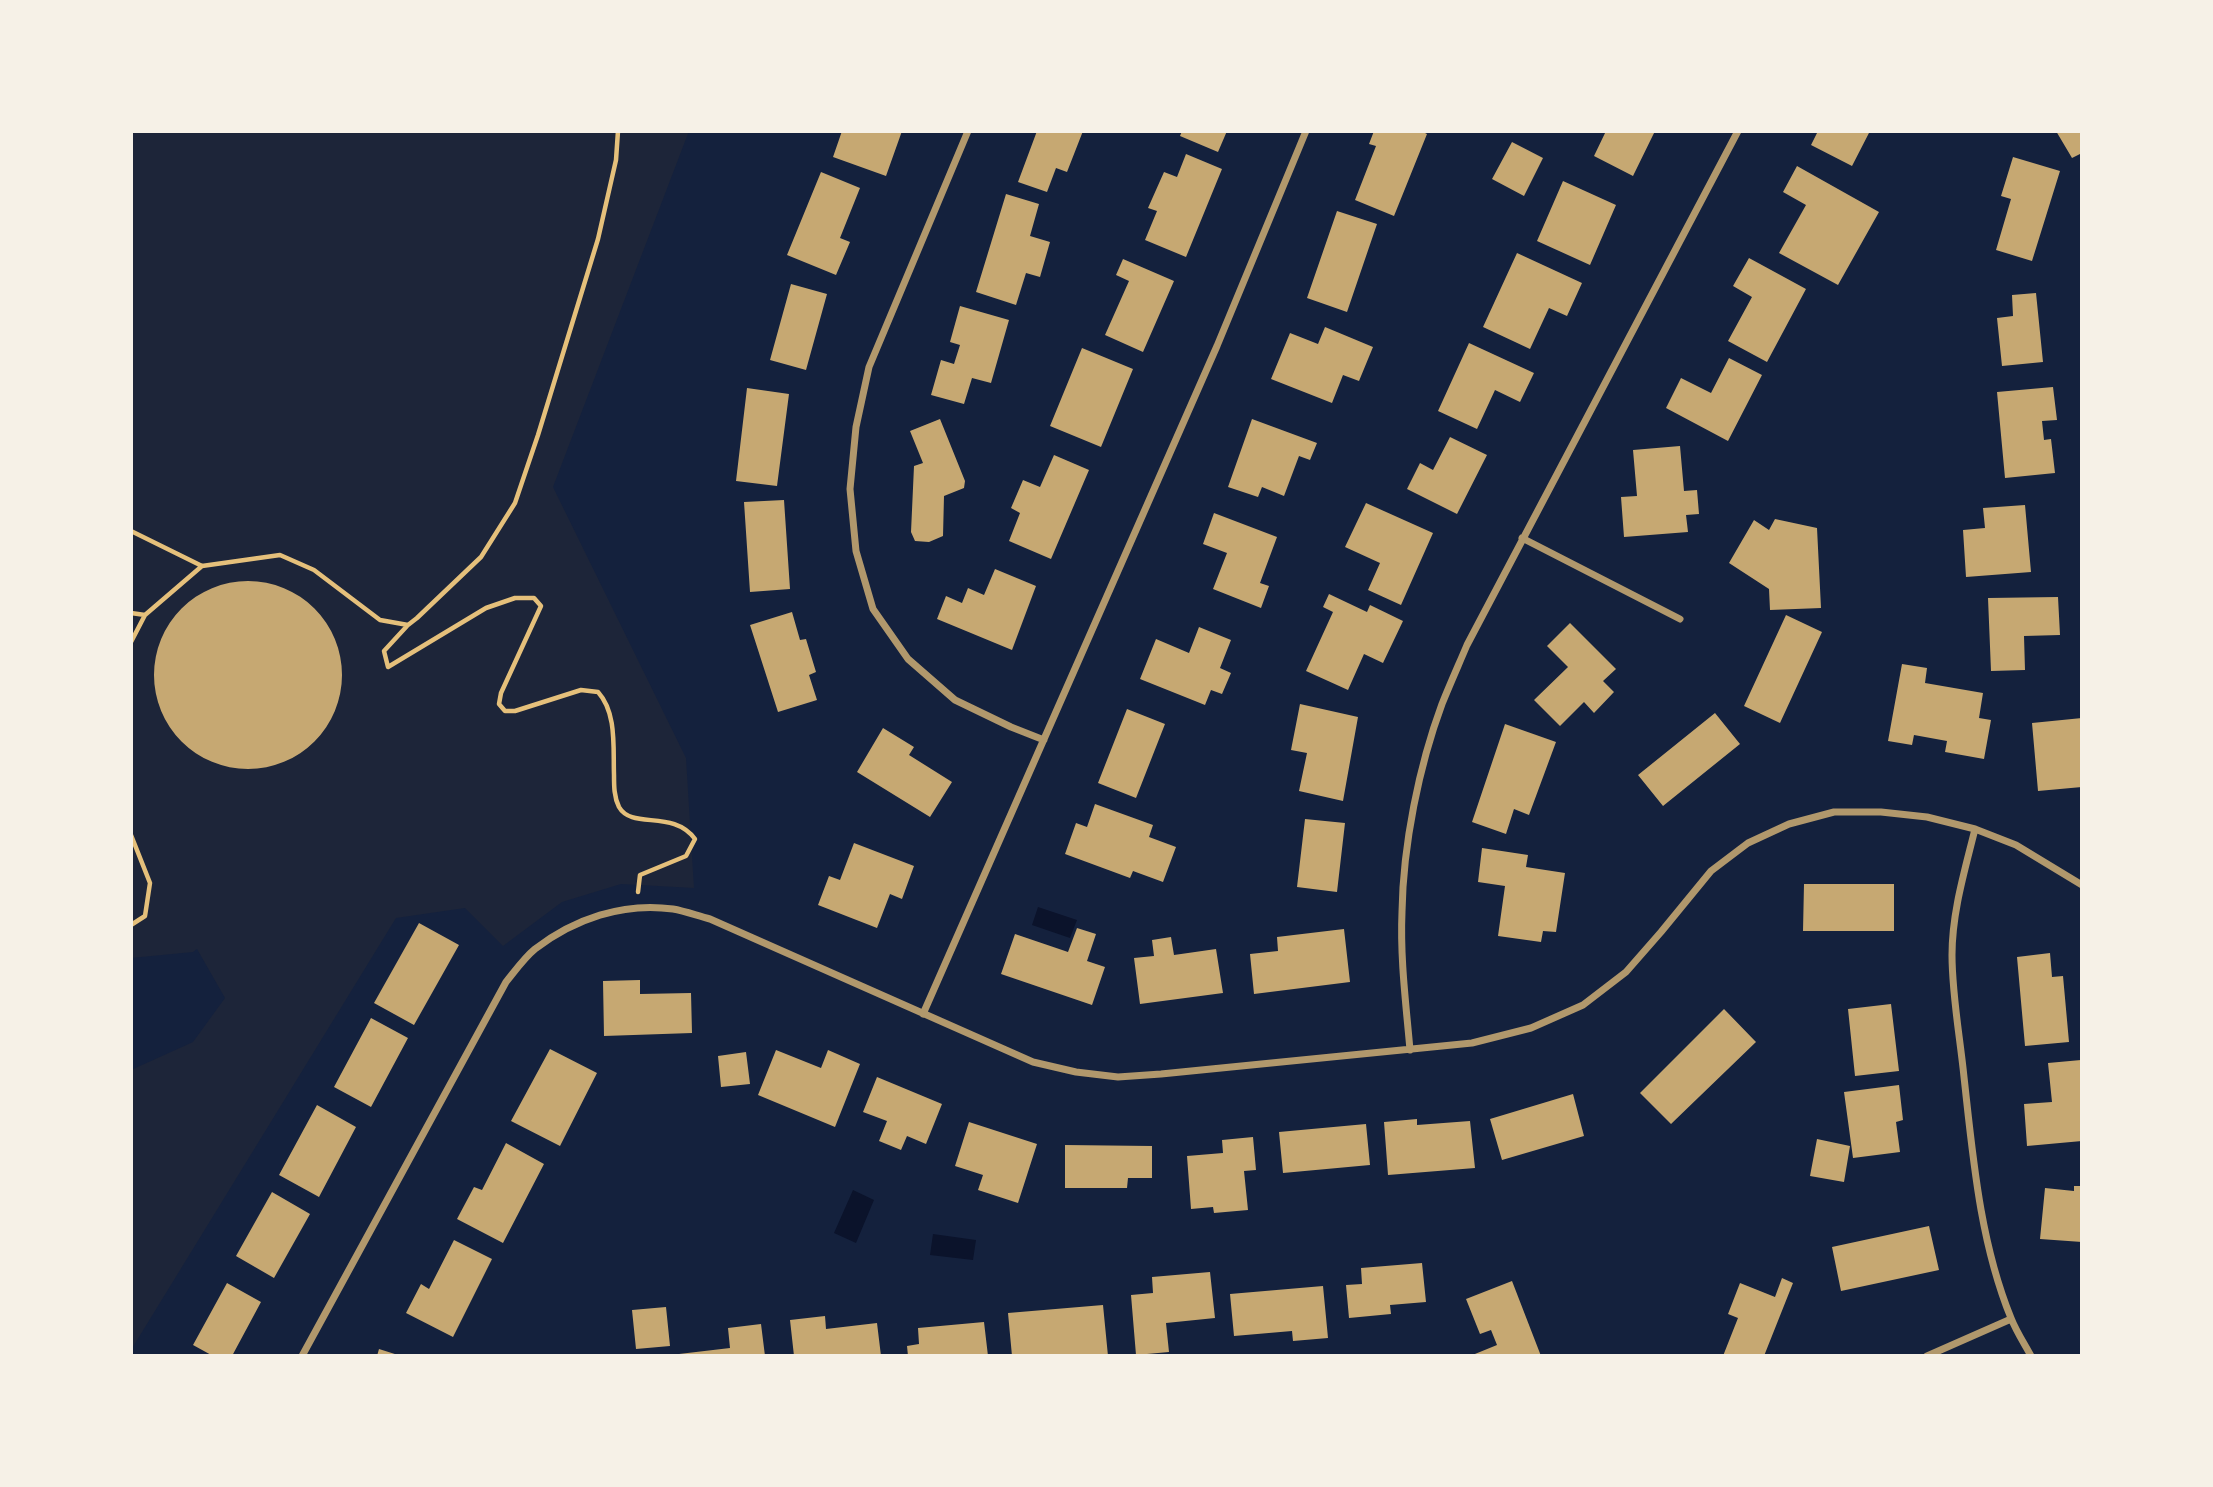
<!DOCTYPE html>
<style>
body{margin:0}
#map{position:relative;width:2213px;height:1487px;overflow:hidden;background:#14213d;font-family:Karla,sans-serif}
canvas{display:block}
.frame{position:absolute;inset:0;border:133px solid #f6f1e7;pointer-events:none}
</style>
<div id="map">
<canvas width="2213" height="1487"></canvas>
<div class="frame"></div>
</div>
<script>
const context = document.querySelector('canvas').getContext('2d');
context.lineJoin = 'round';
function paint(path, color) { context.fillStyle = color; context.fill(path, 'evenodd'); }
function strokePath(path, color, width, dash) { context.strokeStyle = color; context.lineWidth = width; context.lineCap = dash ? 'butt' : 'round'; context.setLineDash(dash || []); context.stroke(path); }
paint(new Path2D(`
 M131,131H689L553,487L686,758L694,888L621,884L562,902L503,946L465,908L396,918L131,1350V1070L193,1042L225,998L197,949L193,952L131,958Z`), '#1d2539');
paint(new Path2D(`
 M1038,907L1077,920L1070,938L1032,925Z
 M853,1190L874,1200L856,1243L834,1233Z
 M933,1234L976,1240L973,1260L930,1255Z`), '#0b132b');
paint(new Path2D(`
 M842,131H902L886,176L833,157Z
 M1037,131H1083L1067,172L1056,168L1047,192L1018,182Z
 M1182,131H1227L1218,152L1180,136Z
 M1374,131H1421L1427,134L1394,216L1355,200L1376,146L1369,144Z
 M1606,131H1655L1633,176L1594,156Z
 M1818,131H1870L1852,166L1811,145Z
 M2056,131H2082V153L2072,158Z
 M1512,142L1543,158L1524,196L1492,179Z
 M1186,154L1222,169L1186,257L1145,240L1157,211L1148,208L1164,172L1177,177Z
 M2013,157L2060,171L2032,261L1996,250L2011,199L2001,196Z
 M1797,166L1879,212L1838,285L1779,253L1806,205L1783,192Z
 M821,172L860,188L840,238L850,242L836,275L787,255Z
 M1563,181L1616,205L1590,265L1537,241Z
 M1006,194L1039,204L1030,236L1050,242L1040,277L1026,273L1016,305L976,292Z
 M1337,211L1377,224L1347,312L1307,298Z
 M1517,253L1582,283L1567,316L1549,308L1530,349L1483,327Z
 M1749,258L1806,289L1767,362L1728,341L1752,297L1733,286Z
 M1123,259L1174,281L1143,352L1105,335L1129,281L1116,275Z
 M791,284L827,294L806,370L770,360Z
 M2036,293L2043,362L2002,366L1997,318L2013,316L2012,295Z
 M960,306L1009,320L991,383L972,378L964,404L931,395L941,360L954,364L960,345L950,342Z
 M1325,327L1373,347L1359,381L1343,375L1332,403L1271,379L1290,333L1318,344Z
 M1469,343L1534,373L1520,402L1495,390L1477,429L1438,411Z
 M1082,348L1133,369L1101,447L1050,426Z
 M1729,358L1762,375L1728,441L1666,408L1681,378L1711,393Z
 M2053,387L2057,420L2042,421L2044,440L2051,439L2055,473L2005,478L1997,392Z
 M747,388L789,394L777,486L736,481Z
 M940,419L965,481L964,488L944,496L943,536L929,542L915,541L911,532L914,466L923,463L910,431Z
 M1252,419L1317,443L1310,460L1299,456L1284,496L1262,487L1258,497L1228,487Z
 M1450,437L1487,455L1457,514L1407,489L1420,463L1433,470Z
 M1680,446L1684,491L1697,490L1699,514L1686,515L1688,532L1624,537L1621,497L1637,496L1633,450Z
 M1054,455L1089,470L1051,559L1009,541L1020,513L1011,508L1023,480L1040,487Z
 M784,500L790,589L750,592L744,502Z
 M1366,503L1433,533L1401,605L1368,590L1380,563L1345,547Z
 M2025,505L2031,572L1966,577L1963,530L1985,528L1983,508Z
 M1214,513L1277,537L1260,583L1269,586L1261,608L1213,589L1227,553L1203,544Z
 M1775,519L1817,528L1821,608L1770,610L1769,589L1729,563L1754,520L1769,530Z
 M995,569L1036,586L1012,650L937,619L946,596L962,603L968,588L984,595Z
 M154 675a94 94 0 1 1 188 0a94 94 0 1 1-188 0Z
 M1329,594L1367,612L1370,605L1403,621L1383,663L1364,654L1348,690L1306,671L1333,612L1323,607Z
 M2058,597L2060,635L2024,636L2025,670L1991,671L1988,598Z
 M792,612L800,640L806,639L816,672L809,675L817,700L778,712L750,625Z
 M1786,615L1822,632L1780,723L1744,706Z
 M1570,623L1616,669L1603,681L1614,692L1594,713L1584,702L1560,726L1534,700L1568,667L1547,646Z
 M1199,627L1231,640L1220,668L1231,673L1222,694L1211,690L1205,705L1140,679L1156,639L1189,653Z
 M1902,664L1927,668L1925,683L1983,693L1979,718L1991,720L1984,759L1945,752L1947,741L1914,735L1912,745L1888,741Z
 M1300,704L1358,717L1343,801L1299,791L1307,753L1291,750Z
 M1127,709L1165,724L1136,798L1098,783Z
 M1715,713L1740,744L1663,806L1638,775Z
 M2082,718V787L2038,791L2032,723Z
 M1505,724L1556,742L1529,815L1514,809L1506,834L1472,822Z
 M883,728L914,747L909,755L952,782L930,817L857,772Z
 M1095,804L1153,825L1149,837L1176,847L1163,882L1133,871L1130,878L1065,854L1076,823L1087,827Z
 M1305,819L1345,823L1337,892L1297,887Z
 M854,843L914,866L902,899L890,894L877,928L818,905L829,876L840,880Z
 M1482,848L1528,855L1526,867L1565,873L1556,932L1543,931L1541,942L1498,936L1505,886L1478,882Z
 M1804,884H1894V931H1803Z
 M419,923L459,945L414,1025L374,1003Z
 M1077,928L1096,934L1087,961L1105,967L1092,1005L1001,974L1015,934L1068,952Z
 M1344,929L1350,982L1254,994L1250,954L1278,951L1277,937Z
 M1171,937L1174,955L1216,949L1223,993L1140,1004L1134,958L1154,956L1152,940Z
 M2050,953L2052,977L2063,976L2069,1042L2025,1046L2017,957Z
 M640,980V994L691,993L692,1033L604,1036L603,981Z
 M1891,1004L1899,1071L1855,1076L1848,1009Z
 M1724,1009L1756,1042L1671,1124L1640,1093Z
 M371,1018L408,1038L371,1107L334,1087Z
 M550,1049L597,1073L560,1146L511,1121Z
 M776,1050L821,1068L828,1050L860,1064L835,1127L758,1095Z
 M746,1052L750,1084L721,1087L718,1056Z
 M2081,1060L2082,1141L2027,1146L2024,1104L2052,1102L2048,1063Z
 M877,1077L942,1104L926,1144L907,1136L901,1150L879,1141L887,1121L863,1112Z
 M1899,1085L1903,1120L1896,1122L1900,1152L1853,1158L1844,1092Z
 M1573,1094L1584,1136L1502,1160L1490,1119Z
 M317,1105L356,1127L319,1197L279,1175Z
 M1417,1119V1125L1470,1121L1475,1168L1388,1175L1384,1122Z
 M969,1122L1037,1144L1018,1203L978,1190L983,1175L955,1166Z
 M1366,1124L1370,1165L1283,1173L1279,1132Z
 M1253,1137L1256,1170L1244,1171L1248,1210L1214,1213L1213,1207L1191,1209L1187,1156L1223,1153L1222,1140Z
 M1817,1139L1850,1146L1844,1182L1810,1176Z
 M506,1143L544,1164L503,1243L457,1219L474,1187L482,1190Z
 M1065,1145L1152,1146V1178H1128L1127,1188H1065Z
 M2074,1186H2082V1242L2040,1239L2045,1188L2074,1191Z
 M272,1192L310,1214L274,1278L236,1256Z
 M1929,1226L1939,1270L1841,1291L1832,1247Z
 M454,1240L492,1259L453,1337L406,1313L421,1284L429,1289Z
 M1422,1263L1426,1302L1390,1305L1391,1314L1349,1318L1346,1285L1362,1284L1361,1268Z
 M1210,1272L1215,1318L1166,1323L1169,1352L1136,1355L1131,1295L1153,1293L1152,1277Z
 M1782,1278L1793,1283L1764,1356H1723L1738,1318L1728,1314L1740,1283L1775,1297Z
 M1512,1281L1541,1356H1470L1497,1345L1491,1330L1480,1334L1466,1299Z
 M227,1283L261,1302L232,1356H213L193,1345Z
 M1323,1286L1328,1338L1293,1341L1292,1331L1234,1336L1230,1294Z
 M1103,1305L1108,1356H1012L1008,1313Z
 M666,1307L670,1346L636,1349L632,1310Z
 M825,1316L826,1329L877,1323L881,1356H794L790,1320Z
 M984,1322L988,1356H908L907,1346L919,1344L918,1328Z
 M761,1324L765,1356H679V1354L730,1348L728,1328Z
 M379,1349L398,1355V1356H377Z`), '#c6a872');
strokePath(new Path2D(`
 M131,531L202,566L280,555L314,570L380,620L408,625L417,618L481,557L515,503L538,435L598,239L616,160L618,131
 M131,613L145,615L202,566
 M407,626L384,651L388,667L486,608L515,598H534L541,606L501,693L499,704L505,711H515L581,690L598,692C617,713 613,747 614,775C614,786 614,797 619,807C632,830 673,809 695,839L686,856L640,875L638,892
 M131,642L145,615
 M131,835L150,883L145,916L131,925`), '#e5c07b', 4.5);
strokePath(new Path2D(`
 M968,131L869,367L856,427L850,489L856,551L873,609L908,659L955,700L1011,727L1044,740
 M1522,538L1680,619
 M1975,829C1965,870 1952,912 1952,955C1952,995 1960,1037 1964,1077C1973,1158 1980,1242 2011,1318C2016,1331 2024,1343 2031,1356
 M923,1014L1217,346L1306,131
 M1410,1050C1406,1004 1400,958 1402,912C1403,845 1419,766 1442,704C1450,684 1459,664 1467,645L1738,131
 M302,1356L506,982C515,971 524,958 535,949C574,919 623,902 673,909C685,911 698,916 710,919L1033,1062L1076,1072L1118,1077L1161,1074L1472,1043L1531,1028L1583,1005L1626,972L1661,932L1711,871L1748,843L1789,824L1834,812H1881L1927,817L1975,829L2016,845L2082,885
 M1927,1356L2011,1319`), '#b1986c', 7);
</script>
